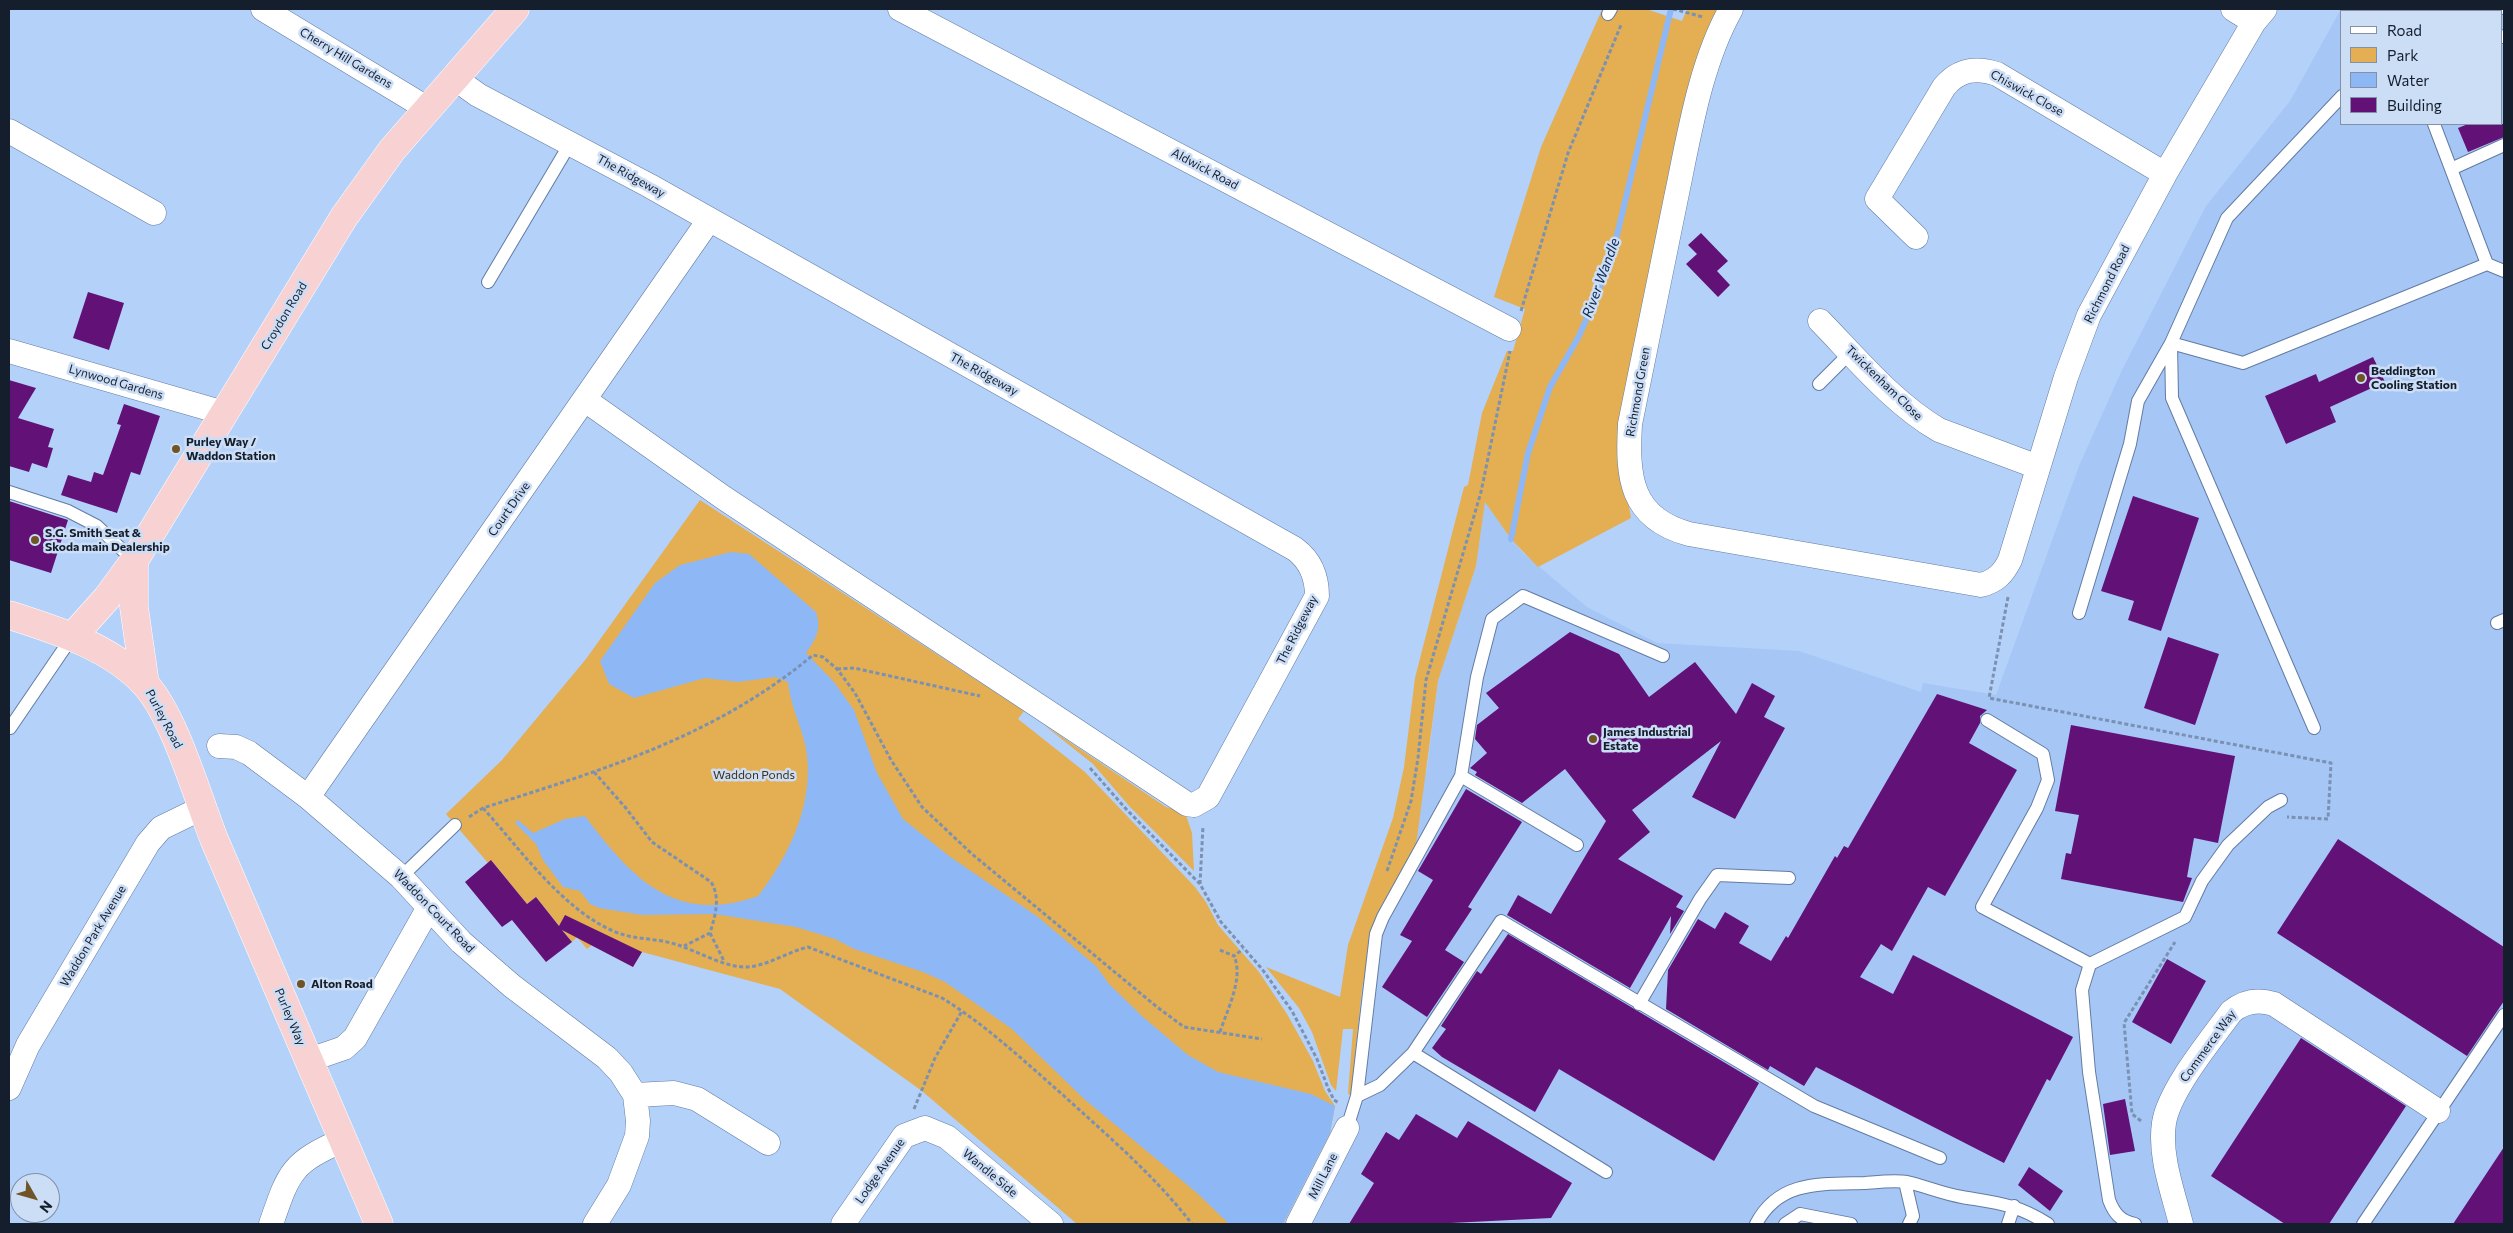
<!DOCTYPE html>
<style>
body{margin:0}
#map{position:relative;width:2513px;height:1233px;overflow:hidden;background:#b4d1fa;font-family:Commissioner,sans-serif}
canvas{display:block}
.frame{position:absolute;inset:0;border:10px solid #141e2d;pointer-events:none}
.legend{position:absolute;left:2340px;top:10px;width:162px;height:115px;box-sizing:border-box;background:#ccddf6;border:1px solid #8291a6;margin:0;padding:6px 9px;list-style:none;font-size:15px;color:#141e2d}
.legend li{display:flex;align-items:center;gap:10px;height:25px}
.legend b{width:25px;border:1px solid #8291a6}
.north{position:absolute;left:10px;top:1173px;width:50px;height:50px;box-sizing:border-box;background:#ccddf6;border:1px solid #8291a6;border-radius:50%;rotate:128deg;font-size:14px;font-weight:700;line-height:20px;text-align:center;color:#141e2d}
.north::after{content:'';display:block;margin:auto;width:18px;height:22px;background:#6f5426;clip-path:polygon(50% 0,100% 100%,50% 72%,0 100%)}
</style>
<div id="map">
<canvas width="2513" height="1233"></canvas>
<div class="frame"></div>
<ul class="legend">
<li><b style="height:6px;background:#fff"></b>Road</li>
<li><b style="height:14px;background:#e4ae52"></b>Park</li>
<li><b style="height:14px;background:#8eb8f5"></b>Water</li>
<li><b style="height:14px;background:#621177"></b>Building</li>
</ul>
<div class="north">N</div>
</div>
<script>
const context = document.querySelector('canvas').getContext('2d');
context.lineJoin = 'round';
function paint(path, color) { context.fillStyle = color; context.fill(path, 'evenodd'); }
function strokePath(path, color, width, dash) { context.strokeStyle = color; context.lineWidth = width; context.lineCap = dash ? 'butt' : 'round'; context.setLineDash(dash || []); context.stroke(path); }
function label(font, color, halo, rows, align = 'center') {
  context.font = font + ' Commissioner,sans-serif'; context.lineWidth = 5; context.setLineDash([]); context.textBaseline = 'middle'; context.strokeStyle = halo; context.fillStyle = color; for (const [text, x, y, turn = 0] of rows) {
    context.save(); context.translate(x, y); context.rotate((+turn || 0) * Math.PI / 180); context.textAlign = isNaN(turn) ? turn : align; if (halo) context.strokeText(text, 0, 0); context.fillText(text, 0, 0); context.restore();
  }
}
paint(new Path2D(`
 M2341,9H2504V1224H1305L1347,1128L1362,989L1372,933L1427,769L1438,681L1476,566L1485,501L1511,539L1523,553L1587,607L1657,643L1799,651L1921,692L1923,683L1996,695L2079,466L2122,370L2206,206L2290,101ZM2342,11H2502V124H2342Z`), '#a6c6f6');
paint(new Path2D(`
 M1630,9L1649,10L1682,21L1687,9H1727L1621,461L1631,518L1538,567L1511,539L1485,502L1476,566L1438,681L1416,845L1372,933L1362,989L1351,1095L1348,1094L1353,1029H1343L1336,1091L1331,1085L1312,1032L1299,1008L1266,967L1340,997L1348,945L1393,818L1404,767L1415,678L1464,487L1468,485L1482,413L1507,351H1513L1525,309L1494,297L1541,147L1601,12Z
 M700,500L1024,711L1018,719L1085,772L1195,887L1206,902L1218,925L1259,972L1287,1014L1313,1061L1325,1091L1335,1106L1330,1133L1283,1224H1077L922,1091L780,989L642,952L633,967L592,945L587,949L577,937L572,942L536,897L527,904L492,861L488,863L446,814L502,760L586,659Z
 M1044,725L1166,807L1185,812L1192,833L1194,871L1130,807L1093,764Z`), '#e4ae52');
paint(new Path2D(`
 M731,552L749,554L816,612C822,629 816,639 806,653L834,682L854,710L877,773L903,819L949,856L1038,917L1096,966L1109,984L1143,1017L1188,1055L1218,1072L1311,1094L1335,1106L1330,1133L1283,1224H1229L1197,1193L1083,1098L1012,1029L945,982L923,972L854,949L835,939L796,927L714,914L642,915L599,908L590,904L580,891L563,887L543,860L536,844L515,823L518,820L533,833L565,819L585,816C631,877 674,926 758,896C790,855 817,798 805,744C800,723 790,704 788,682L775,677L738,682L705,678L634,698L609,684L600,661L655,583L680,565Z`), '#8eb8f5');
strokePath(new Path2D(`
 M1511,539L1528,453L1550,387L1579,336L1597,295L1617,235L1671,9`), '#8eb8f5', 6);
paint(new Path2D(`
 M2468,124H2504V137L2468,152L2458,128Z
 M1701,233L1728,261L1717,271L1730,285L1718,297L1686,264L1697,254L1688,245Z
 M88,292L124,303L109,350L73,338Z
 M2373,357L2385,382L2330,407L2336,422L2286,444L2265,396L2316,374L2319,382Z
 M9,380L36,388L18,418L54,429L48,447L53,448L47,468L32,463L29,472L9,466Z
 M124,404L160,416L140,475L131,472L117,513L61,495L68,475L91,482L94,472L103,475L121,425L117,424Z
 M2133,496L2199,518L2161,631L2128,620L2134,601L2101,591Z
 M9,501L68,520L51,573L9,560Z
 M1570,632L1619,654L1649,697L1695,662L1736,714L1752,683L1775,696L1764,717L1785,728L1735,819L1692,797L1721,741L1632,810L1650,832L1618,859L1683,896L1676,907L1684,911L1670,934L1671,916L1630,988L1507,915L1518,895L1551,914L1606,821L1565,769L1522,803L1475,775L1477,772L1470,768L1487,753L1475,739L1477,725L1499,708L1486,693Z
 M2168,637L2219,654L2195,725L2144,708Z
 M1937,694L1987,710L1980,716V723L1969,743L2017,770L1945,896L1928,887L1892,951L1881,944L1860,977L1893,994L1913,955L2073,1037L2050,1081L2047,1079L2004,1163L1816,1067L1804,1086L1770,1066L1768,1070L1666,1009L1668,970L1698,919L1715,929L1725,912L1749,926L1739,943L1771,961L1786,936L1788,938L1835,856L1837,858L1844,846L1848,848Z
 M2071,725L2235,756L2218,843L2194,838L2187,877L2192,878L2183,902L2061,879L2066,853L2071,854L2079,815L2055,811Z
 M1466,789L1522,822L1468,907L1472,909L1445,950L1464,962L1427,1017L1382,987L1412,941L1400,935L1433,880L1418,871Z
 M2338,839L2504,947V1001L2467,1056L2277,933Z
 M491,860L527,904L536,897L559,926L565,915L642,952L633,967L562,930L572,942L546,962L512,920L502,927L465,882Z
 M1508,934L1759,1083L1714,1161L1559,1069L1535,1112L1442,1057L1432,1048L1446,1029L1441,1026L1477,971L1481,974Z
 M2167,959L2206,981L2171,1044L2132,1022Z
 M2301,1038L2406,1106L2329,1224H2285L2211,1176Z
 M2125,1099L2135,1151L2110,1155L2103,1104Z
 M1416,1114L1457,1138L1468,1121L1572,1183L1551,1218L1431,1224H1349L1374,1183L1361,1174L1386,1132L1399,1140Z
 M2504,1147V1224H2453Z
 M2029,1167L2063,1191L2050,1211L2018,1185Z`), '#621177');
const service = new Path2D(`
 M2493,11L2499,9
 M1608,14L1611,9
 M2502,37L2504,36
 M2434,124L2487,264
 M2451,169L2504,145
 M488,282L571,142
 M1819,384L1851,352
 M9,492L68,511L97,526L134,561
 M2079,613L2130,444L2138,401L2171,343L2243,363L2487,264L2504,271
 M2497,623L2504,620
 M1987,720L2043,754L2048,780L2037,808L1982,907L2090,964L2082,990L2089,1072L2109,1200C2114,1213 2120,1221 2135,1224
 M10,728L72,637
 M2314,728L2172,398L2171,343L2227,218L2342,96
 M1461,776L1477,677L1492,619L1523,596L1663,656
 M401,877L455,825
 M2090,964L2185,917L2202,881L2228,845L2268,807L2281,800
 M1639,1004L1700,899L1717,875L1789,878
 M1413,1053L1606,1172
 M1357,1096L1376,934L1383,917L1461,776L1577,845
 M1347,1128L1357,1096L1380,1085L1413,1053L1501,921L1814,1106L1940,1158
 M1905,1182L1913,1216L1909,1224
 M1756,1224C1779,1180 1821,1184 1865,1183C1878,1182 1894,1180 1907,1182C1925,1186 1943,1194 1962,1197C1997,1203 2017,1204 2048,1224
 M1785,1224L1800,1214L1851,1224
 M2008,1224L2014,1206
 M2363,1224L2504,1015`);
const minor = new Path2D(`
 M263,9L428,109
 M900,9L1509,329
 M1731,9C1700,64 1689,136 1676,198C1661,273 1645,349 1630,424C1627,477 1630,518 1689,534L1981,585C1996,581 2003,574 2010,560L2066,377L2089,315L2165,174L2254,22L2265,9
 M2233,9L2254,22
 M453,77L478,95L650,186L1295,549C1311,561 1317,577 1317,596L1208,797L1194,805L1187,804L724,498L585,400
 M9,131L154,213
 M1916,237L1877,199L1944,87C1959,69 1976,67 1997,74L2165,174
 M1820,321C1857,359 1893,403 1939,430L2038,467
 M9,351L224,413
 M219,746L236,747L249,753L308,797L401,877L461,942L512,986L607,1058L621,1073L635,1095L638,1121L637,1136L619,1185L595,1224
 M308,797L709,220
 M309,1060L344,1048L355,1038L428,909
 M9,1088L28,1045L148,843L161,828L202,808
 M635,1095L674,1093L697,1099L768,1143
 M271,1224C289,1172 291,1163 343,1140
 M843,1224L904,1136L925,1128L947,1137L1051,1224
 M1298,1224L1347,1128
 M2181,1224C2173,1192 2159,1156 2164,1123C2169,1090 2211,1040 2231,1012C2244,1001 2258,999 2274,1004L2438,1111`);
const trunk = new Path2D(`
 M134,561V607L145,684
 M9,615C56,630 111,647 145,684C175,717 197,796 214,839C268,968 324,1096 379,1224
 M72,637L107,598L134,561L344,217L392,150L515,9`);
strokePath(service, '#627ca2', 14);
strokePath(minor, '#627ca2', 25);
strokePath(trunk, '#fff', 29);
strokePath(new Path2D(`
 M1673,9L1703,17
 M1521,311L1568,153L1621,25
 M2008,597L1989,698L2331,763L2328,819L2287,817
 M837,669L854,668L980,696
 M1090,768L1127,810L1200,884L1221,922L1262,969L1292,1011L1317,1059L1328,1088L1334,1100L1339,1103
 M594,772L625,807L652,842L711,882C721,898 715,916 710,933L684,946
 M483,808C521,850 564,912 618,933C637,940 658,938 678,945C699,952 724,967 746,967C768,966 787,952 808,947L942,998C986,1025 1024,1061 1063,1095C1108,1136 1155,1176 1192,1224
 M469,817L483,808C602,770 715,737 813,655L823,657L837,669L855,693L891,760L922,807L972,854L1157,1007L1184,1027L1262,1039
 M1387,871L1411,801L1418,758L1426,680L1481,492L1510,351
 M1200,884L1203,826
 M710,933L724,961
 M1220,950L1234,956L1243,949
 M1220,1032C1227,1010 1244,978 1234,956
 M914,1109L935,1058L962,1011
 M2141,1121L2132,1114L2124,1023L2175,942`), '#7b91b1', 3, [4, 2.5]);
strokePath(service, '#fff', 12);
strokePath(minor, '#fff', 24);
strokePath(trunk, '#f8d2d2', 28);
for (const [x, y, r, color] of [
 [2361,378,5,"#6f5426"],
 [176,449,5,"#6f5426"],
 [35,540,5,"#6f5426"],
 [1593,739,5,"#6f5426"],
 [301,984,5,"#6f5426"]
]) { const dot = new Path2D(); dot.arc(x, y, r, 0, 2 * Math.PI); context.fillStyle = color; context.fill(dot); strokePath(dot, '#ccddf6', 2); }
label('12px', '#141e2d', '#ccddf6', [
 ["Cherry Hill Gardens",346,58,31],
 ["Chiswick Close",2027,93,29],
 ["Aldwick Road",1205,169,28],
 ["The Ridgeway",631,176,29],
 ["Richmond Road",2107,284,-63],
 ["Croydon Road",284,316,-59],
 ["The Ridgeway",984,374,29],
 ["Lynwood Gardens",116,382,16],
 ["Twickenham Close",1884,383,44],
 ["Richmond Green",1638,392,-80],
 ["Court Drive",509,509,-55],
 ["The Ridgeway",1297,630,-63],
 ["Purley Road",164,719,62],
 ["Waddon Court Road",434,911,46],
 ["Waddon Park Avenue",93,936,-59],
 ["Purley Way",290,1017,67],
 ["Commerce Way",2208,1046,-54],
 ["Lodge Avenue",880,1171,-55],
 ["Wandle Side",990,1173,40],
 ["Mill Lane",1323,1176,-63]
]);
label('bold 12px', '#141e2d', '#ccddf6', [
 ["Beddington",2371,371],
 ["Cooling Station",2371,385],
 ["Purley Way /",186,442],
 ["Waddon Station",186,456],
 ["S.G. Smith Seat &",45,533],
 ["Skoda main Dealership",45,547],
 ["James Industrial",1603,732],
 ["Estate",1603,746],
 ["Alton Road",311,984]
], 'left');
label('12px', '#3c2f1a', '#ccddf6', [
 ["Waddon Ponds",754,775]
]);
label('italic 14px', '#0e284f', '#ccddf6', [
 ["River Wandle",1601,278,-70]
]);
</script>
